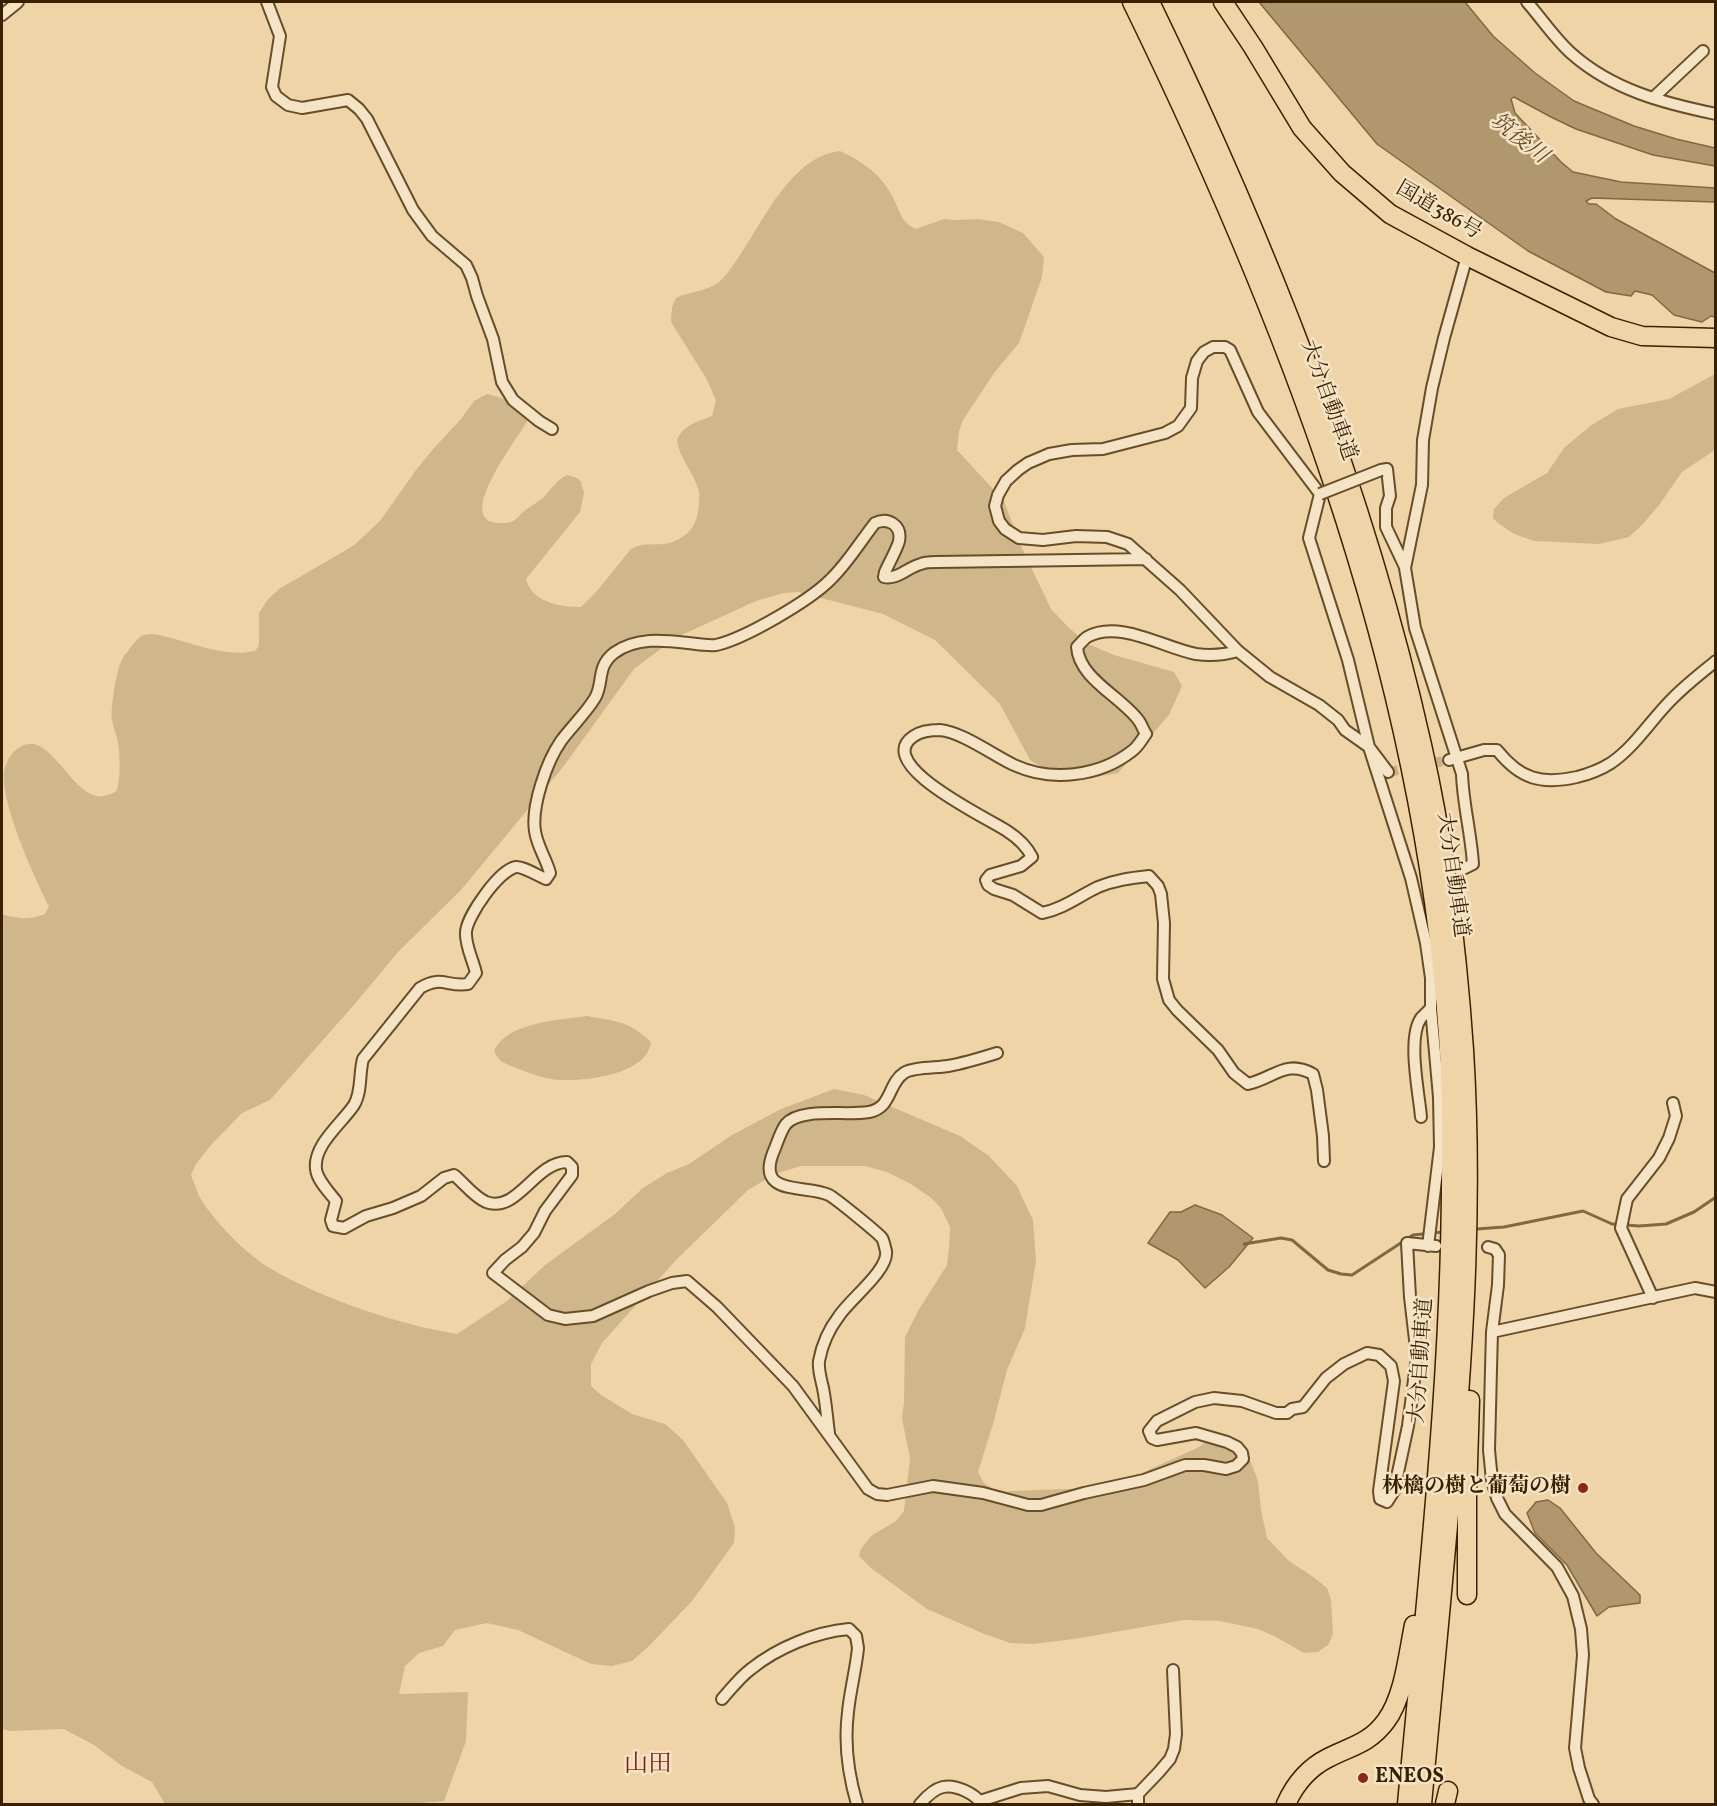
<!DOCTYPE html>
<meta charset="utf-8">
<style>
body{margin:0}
#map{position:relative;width:1717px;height:1806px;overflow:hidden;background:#efd4a7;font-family:Vollkorn,serif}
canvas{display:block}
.frame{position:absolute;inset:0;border:3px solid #392100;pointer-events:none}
</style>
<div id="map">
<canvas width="1717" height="1806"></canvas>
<div class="frame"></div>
</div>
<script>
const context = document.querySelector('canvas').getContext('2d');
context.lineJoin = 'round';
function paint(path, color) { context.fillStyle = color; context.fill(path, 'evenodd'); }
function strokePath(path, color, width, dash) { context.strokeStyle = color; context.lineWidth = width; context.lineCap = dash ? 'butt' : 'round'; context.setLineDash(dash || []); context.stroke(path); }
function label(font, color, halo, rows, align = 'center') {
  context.font = font + ' Vollkorn,"Noto Serif JP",serif'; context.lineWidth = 5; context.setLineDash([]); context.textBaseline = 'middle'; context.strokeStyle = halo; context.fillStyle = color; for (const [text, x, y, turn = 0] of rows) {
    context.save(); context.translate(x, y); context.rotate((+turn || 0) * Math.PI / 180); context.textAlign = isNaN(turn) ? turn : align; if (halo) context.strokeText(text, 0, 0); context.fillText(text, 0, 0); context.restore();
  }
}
paint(new Path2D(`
 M840,151C860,160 879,173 890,192C899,206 899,222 916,229L944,219L957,220L977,219L999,222L1023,233L1044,257L1042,277L1019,343L994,373L963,420L959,431L957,450L1004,501L1020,544L1051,609L1069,628L1088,644L1114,655L1174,672L1182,686L1169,715L1118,773L1077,780L1053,774L1030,760L1000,704L935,640L883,614L798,592L784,593L756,601L675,638L634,669L563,767L461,890L399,951L353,1006L270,1100L242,1113L210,1146L196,1164L191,1175C195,1185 198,1196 204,1204C220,1227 248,1256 273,1270C323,1299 400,1325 457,1334L507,1301L545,1265L615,1214L643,1188L667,1173L689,1164L732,1135L781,1109L834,1089L864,1095L960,1136L989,1156L1017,1186L1033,1220L1036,1261L1025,1328L1007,1370L993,1424L978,1472L984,1483L999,1493L1011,1491L1121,1487L1134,1482L1142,1473L1197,1448L1212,1438L1231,1443L1250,1460L1258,1481L1261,1510L1267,1538L1289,1561L1312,1576L1327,1588L1331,1600L1333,1634L1328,1645L1318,1652L1304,1653L1274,1636L1258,1629L1220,1621L1184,1620L1074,1639L1033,1644L1010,1643L982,1633L927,1609L871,1568L859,1556L861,1549L871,1536L896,1521L904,1511L910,1458L902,1419L904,1402L905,1337L918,1311L947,1265L949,1248L950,1227L941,1208L930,1197L911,1184L887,1172L865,1166H801L775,1174L748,1190L676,1260L602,1343L591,1364V1386L601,1395L632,1414L665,1424L683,1440L727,1503L735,1528L734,1543L692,1601L649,1646L632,1661L612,1666L591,1664L518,1630L487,1623L455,1630L443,1646L419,1653L405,1666L399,1694L468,1692L466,1741L444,1801L408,1804H165L152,1782L122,1766L94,1745L64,1729L10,1731L2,1729V914C17,919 29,920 45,914L49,906C34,877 1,804 4,773C5,763 11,752 20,747C52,727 74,808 108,795C110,794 114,793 116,791C121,785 120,751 118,742C117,735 113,728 112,720C110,712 116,675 119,667C121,661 124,655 128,651C132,646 137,637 144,635C153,632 166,637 175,639C200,646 228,657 255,651L258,647L259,641V613L268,599L279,589L353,546L380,521L416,470L434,448L461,419L474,401L487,394C504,398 517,403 530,416C522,434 463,505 489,521C493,523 506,524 511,522C515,521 519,516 522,513C529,507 537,503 544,497C551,489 557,480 567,475L577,478L581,482L584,493L580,512L526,579C532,603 561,607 581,607L597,591L631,549C645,541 660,547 673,542C693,533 698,522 699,501C699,498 700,495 699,492C696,475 679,459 677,440C684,424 698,422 712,416L716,400L706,378L671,322L672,307L676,298C690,291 706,292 719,282C725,277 731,268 736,261C762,225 790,156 840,151Z
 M1715,374V450L1682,472L1659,505L1643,524L1629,537L1599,544L1534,541L1514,534L1498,523L1493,518L1494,509L1504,498L1547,473L1564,448L1590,426L1618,409L1669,399Z
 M587,1016C615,1021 629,1021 651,1042C647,1075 586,1081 560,1080C544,1080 516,1068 502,1062L498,1058L494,1051C507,1022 559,1020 587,1016Z`), '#d0b68b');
const water = new Path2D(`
 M1259,2H1465L1493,36L1535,73L1574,101L1634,126L1676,139L1715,148V166L1653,155L1576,129L1551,117L1514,97L1511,99L1515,113L1561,162L1573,172L1621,182L1715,188V202L1592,198L1586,201L1589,204H1596L1616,219L1715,273V317L1711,316L1702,322L1674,315L1652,295L1635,291L1631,296L1606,292L1528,251L1377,144Z
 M1195,1205L1222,1215L1253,1238L1229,1267L1205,1288L1178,1260L1148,1243L1170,1212H1181Z
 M1548,1500L1560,1508L1596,1553L1640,1595V1603L1609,1607L1597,1616L1567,1565L1535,1533L1527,1513L1536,1502Z`);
paint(water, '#b1976e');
strokePath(water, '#816842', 1.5);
strokePath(new Path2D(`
 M1477,1229L1504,1227L1583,1211L1612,1224L1639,1226L1666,1224L1694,1212L1716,1197
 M1244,1244L1281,1238L1292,1240L1328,1270L1341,1274L1352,1275L1413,1235L1443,1232`), '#816842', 3);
strokePath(new Path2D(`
 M1388,772L1449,760`), '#cbb086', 10, [10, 5]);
const street = new Path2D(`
 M267,2L280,36L272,87L276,96L288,105L302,108L348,100L359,109L367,119L413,210L432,236L466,265L472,278L477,296L493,339L502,382L513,400L539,421L552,429
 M1527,2C1542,19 1555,39 1572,54C1613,90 1663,103 1716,114
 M2,15L18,2
 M1653,98L1703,51
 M1381,470L1387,469L1390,496L1386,508V527L1405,567
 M1146,559L936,562C931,562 925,562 921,564C908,567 898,580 884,577L885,572C888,565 898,547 899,541C902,525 888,517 875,523C860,542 847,564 830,580C809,601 744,639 716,645C707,646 697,644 688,643C663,640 636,637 614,653C596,667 604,683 595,698C586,713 572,726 561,741C547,761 531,806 535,831C537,846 546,858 550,873L546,879C538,876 523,866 516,867C499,870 467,916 466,932C465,945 473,960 476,973L468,984C446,987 442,975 420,988L363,1059C359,1073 362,1092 354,1105C342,1123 313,1145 316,1169C317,1180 329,1192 336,1201L331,1220L333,1226L344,1228L366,1216L393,1208L421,1196L444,1178L454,1175C464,1183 474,1197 486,1202C517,1214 535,1162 567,1162L572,1167V1175L545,1211L534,1233L522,1247L505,1260L493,1273L548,1315L565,1319L593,1316L649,1291L672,1283L687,1281L717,1307L793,1386L868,1489L877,1494L887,1495L933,1486L983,1493L1028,1505H1041L1084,1493L1144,1480L1185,1465H1204L1226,1469L1236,1466L1243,1459L1242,1453L1237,1447L1227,1442L1196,1433L1157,1440L1152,1438L1149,1431L1157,1421L1195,1402L1214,1398L1242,1401L1276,1413H1287L1292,1409L1303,1407L1326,1378L1344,1364L1367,1353L1379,1355L1391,1366L1394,1381L1379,1491L1380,1499L1387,1502L1394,1491L1408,1426L1417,1357L1410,1297L1407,1243L1436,1246
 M1238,651C1224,655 1210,656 1196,654C1164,648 1119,619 1087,637C1083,640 1080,644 1077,647C1079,679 1122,697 1139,721C1142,725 1143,730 1146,734C1142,739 1138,747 1132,751C1099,777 1051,782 1014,765C993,755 962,732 940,730C931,730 921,731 914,736C870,764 992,820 1007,831C1018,838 1026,845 1032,857L1021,866L990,875L986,880L988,885L994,889L1013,895L1042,913C1063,909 1079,896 1098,887C1115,880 1131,878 1149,876L1158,886L1161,894L1164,923L1163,979L1169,1000L1177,1010L1218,1050L1234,1073L1248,1084C1274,1078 1286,1059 1313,1074L1317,1090L1323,1136L1324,1161
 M1449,760L1484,750H1497C1520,779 1541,785 1577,777C1589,774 1600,770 1611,763C1636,746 1652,718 1674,697C1687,684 1701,673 1716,661
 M1388,772L1369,747L1345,730L1338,720L1319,705L1270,677L1238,651L1180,590L1128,544L1107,537L1076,536L1043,540L1019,538L1005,529L999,521L995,506L998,495L1006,481L1018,470L1028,463L1049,454L1072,450L1103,449L1165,433L1178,426L1191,408L1192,378L1197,361L1204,352L1213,347H1225L1230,350L1258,412L1320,494L1309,538L1348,660L1369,747L1411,878L1426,943L1431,978V1008L1439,1097L1440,1147L1428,1246
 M1465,868L1473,864C1471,833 1463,804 1462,774L1415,628L1405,568L1422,485L1423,440L1432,388L1444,338L1467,256
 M1421,1117C1419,1093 1407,1038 1421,1018C1424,1015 1428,1011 1431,1008
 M1488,1247L1495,1249L1499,1255L1498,1285L1492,1332L1491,1369L1489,1450L1492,1480L1497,1498L1505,1514L1557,1567L1573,1596L1581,1629L1583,1655L1575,1748L1579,1768L1589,1799L1593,1804
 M1653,1298L1621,1228L1627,1199L1659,1158L1669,1138L1676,1116L1673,1103
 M1492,1332L1695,1288L1716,1292
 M829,1433C827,1418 826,1403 823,1388C821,1379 818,1370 819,1361C822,1345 829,1329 839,1316C849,1300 889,1270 886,1251C885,1248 884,1241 882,1238C878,1233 835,1198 829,1195C806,1184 756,1197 773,1153C777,1144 780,1132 786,1124C801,1107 846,1116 869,1112C892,1108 888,1083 904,1073C913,1067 937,1068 948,1066C965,1063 981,1058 997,1053
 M722,1699C731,1689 740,1677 751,1669C777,1648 815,1632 849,1629L856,1636L858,1648C856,1669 850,1691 848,1712C844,1744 848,1774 857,1804
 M980,1801L1021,1788L1048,1786L1080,1795L1106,1797L1138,1794
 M920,1804C926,1797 934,1789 943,1787C956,1784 975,1794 982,1804
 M1138,1804V1794L1159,1772L1170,1759L1174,1749L1176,1734L1173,1670`);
const highway = new Path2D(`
 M1132,2C1295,336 1431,693 1450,1068C1451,1093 1451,1118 1451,1143C1452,1246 1447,1348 1439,1451C1430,1569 1418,1687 1407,1804
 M1150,2C1265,239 1364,486 1422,745C1445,845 1457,948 1464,1050C1473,1193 1465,1336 1452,1479C1443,1588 1432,1696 1422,1804
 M1223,2L1253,47L1302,128L1342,173L1390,214L1467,256L1611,327L1642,336L1716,338
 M1467,1595V1497L1470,1400
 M1286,1804C1295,1784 1308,1768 1328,1758C1351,1746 1369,1744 1386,1721C1404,1697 1408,1654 1414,1625
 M1445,1804L1448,1791`);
strokePath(street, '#664e2a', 14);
strokePath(highway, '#392100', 21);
strokePath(street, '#f5e3c6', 10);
strokePath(highway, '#efd4a7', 18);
const streetBridge = new Path2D(`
 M1320,494L1381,470`);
strokePath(streetBridge, '#664e2a', 14, []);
strokePath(streetBridge, '#f5e3c6', 10);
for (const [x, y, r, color] of [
 [1583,1488,6,"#8f2418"],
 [1363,1778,6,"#8f2418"]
]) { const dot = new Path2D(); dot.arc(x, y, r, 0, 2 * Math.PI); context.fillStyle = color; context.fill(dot); strokePath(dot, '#f5e3c6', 2); }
label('21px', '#392100', '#f5e3c6', [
 ["国道386号",1438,212,30],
 ["大分自動車道",1327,401,70],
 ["大分自動車道",1451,875,82],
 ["大分自動車道",1423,1361,-86]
]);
label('bold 21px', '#392100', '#f5e3c6', [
 ["林檎の樹と葡萄の樹",1571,1488],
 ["ENEOS",1375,1778,"left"]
], 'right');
label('italic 22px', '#634a26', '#f5e3c6', [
 ["筑後川",1518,140,38]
]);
label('24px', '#7a1f14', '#f5e3c6', [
 ["山田",648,1767]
]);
</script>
